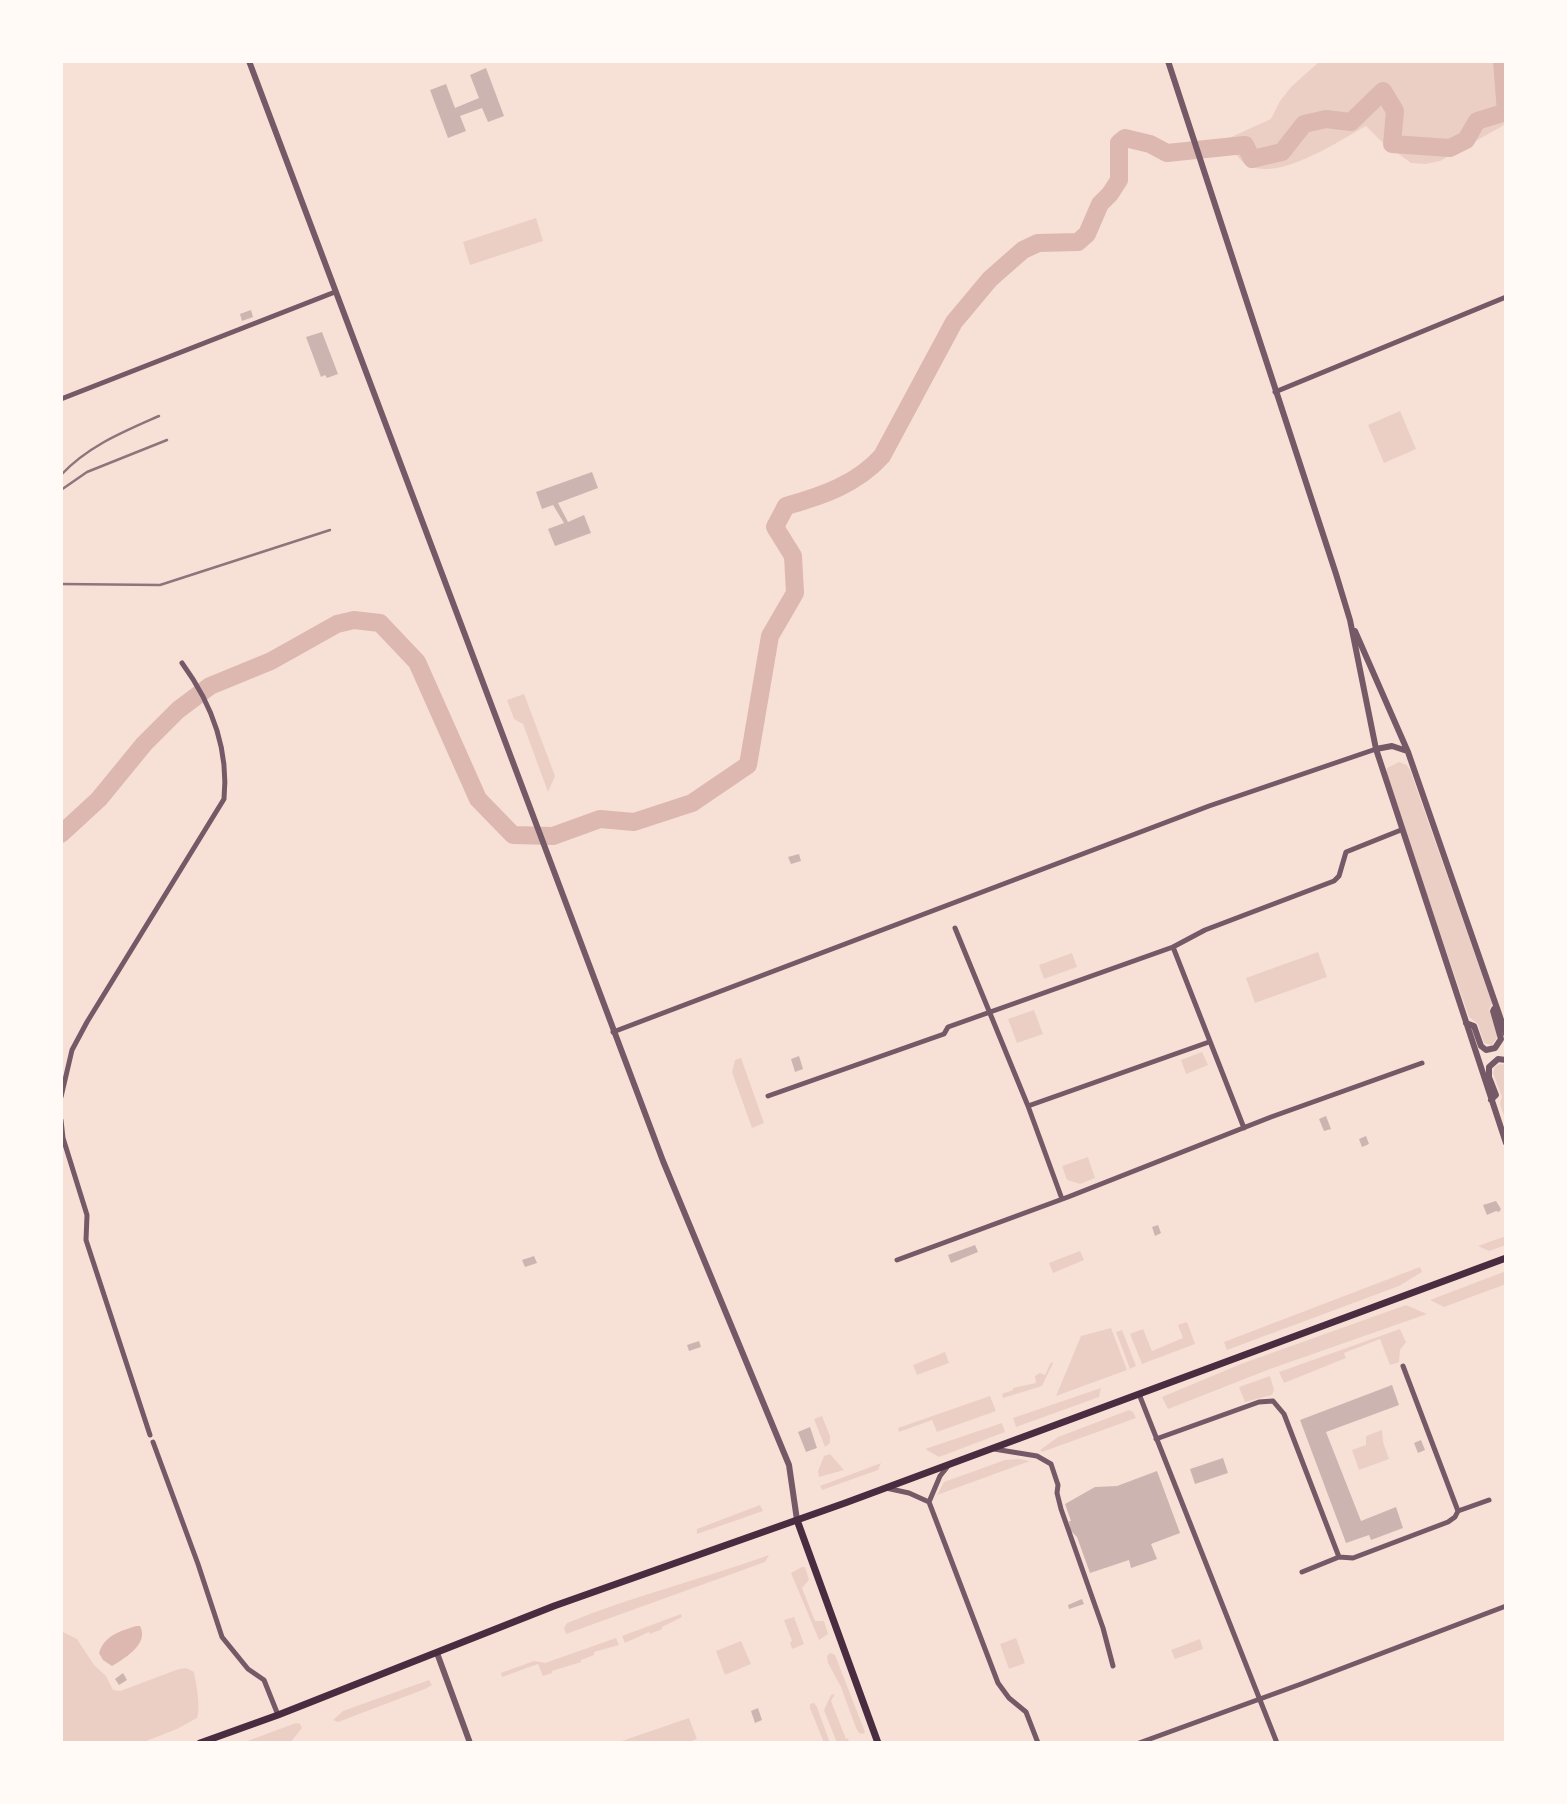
<!DOCTYPE html>
<style>
body{margin:0}
#map{position:relative;width:1567px;height:1804px;overflow:hidden;background:#f7e1d7;font-family:"Sofia Sans Condensed",sans-serif}
canvas{display:block}
.frame{position:absolute;inset:0;border:63px solid #fffaf5;pointer-events:none}
</style>
<div id="map">
<canvas width="1567" height="1804"></canvas>
<div class="frame"></div>
</div>
<script>
const context = document.querySelector('canvas').getContext('2d');
context.lineJoin = 'round';
function paint(path, color) { context.fillStyle = color; context.fill(path, 'evenodd'); }
function strokePath(path, color, width, dash) { context.strokeStyle = color; context.lineWidth = width; context.lineCap = dash ? 'butt' : 'round'; context.setLineDash(dash || []); context.stroke(path); }
paint(new Path2D(`
 M1320,61H1506V124L1440,161L1426,164L1411,163L1381,141L1366,126C1338,141 1261,195 1236,154C1233,149 1231,143 1229,138L1271,119L1280,101L1291,87Z
 M536,218L543,241L470,265L463,242Z
 M1400,411L1416,449L1384,463L1368,425Z
 M524,694L555,776L548,792L523,724L514,719L507,700Z
 M1399,762L1407,765L1410,770L1492,1003L1489,1009L1498,1036L1492,1045L1484,1043L1478,1024L1469,1017L1386,776L1387,768Z
 M1318,952L1327,977L1255,1003L1246,978Z
 M1072,953L1077,967L1044,979L1039,965Z
 M1034,1010L1043,1034L1017,1043L1008,1019Z
 M1202,1052L1208,1065L1186,1074L1181,1060Z
 M741,1058L764,1123L752,1128L732,1072L735,1060Z
 M1500,1064L1506,1065V1121L1500,1104L1502,1097L1493,1073L1495,1067Z
 M1088,1157L1095,1178L1080,1184L1067,1180L1062,1166Z
 M1506,1236V1245L1489,1251L1478,1246Z
 M1080,1251L1084,1260L1053,1273L1049,1263Z
 M1420,1267L1422,1272L1399,1286L1227,1350L1224,1342Z
 M1506,1271V1284L1444,1307L1430,1300Z
 M1406,1305L1427,1314L1270,1369L1168,1409L1162,1397L1241,1364Z
 M1187,1322L1195,1344L1142,1364L1130,1334L1143,1329L1152,1351L1183,1338L1178,1325Z
 M1111,1328L1127,1370L1056,1396L1081,1336Z
 M1400,1329L1406,1342L1400,1350L1399,1362L1390,1365L1380,1339L1344,1353L1346,1358L1284,1383L1279,1372Z
 M1122,1330L1136,1366L1130,1369L1116,1332Z
 M945,1352L949,1363L917,1375L913,1365Z
 M1051,1362L1053,1363L1042,1386L1003,1398L1002,1394L1013,1390V1388L1036,1383L1035,1376L1040,1373L1045,1375Z
 M1270,1376L1274,1390L1272,1395L1245,1402L1239,1387Z
 M1101,1388L1099,1397L1016,1427L1013,1418Z
 M990,1396L996,1411L937,1432L932,1420L899,1432L898,1428Z
 M1129,1410L1133,1412L1136,1418L1042,1452L1040,1450L1058,1437Z
 M822,1416L830,1436V1443L825,1447L814,1419Z
 M1002,1423L1005,1432L939,1457L925,1449Z
 M1382,1430L1383,1442L1389,1459L1359,1470L1352,1450L1366,1445V1436Z
 M830,1454L844,1470L819,1477L818,1471L824,1456Z
 M1019,1459L1030,1461L937,1495L944,1482L1005,1460Z
 M881,1463L878,1470L822,1490L820,1486Z
 M760,1505L763,1511L697,1534V1529Z
 M769,1555L765,1562L566,1634L564,1628L567,1623C633,1596 702,1579 769,1555Z
 M802,1567H805L809,1580L802,1588L815,1621H824L828,1634L819,1640L791,1573Z
 M681,1614L682,1617L662,1627V1629L650,1634L649,1632L625,1643L622,1636Z
 M794,1617L804,1644L792,1649L790,1643L792,1641L784,1620Z
 M61,1631L77,1639L94,1665L106,1676L113,1690L120,1691L179,1669L186,1668L194,1672C196,1683 201,1708 197,1718L177,1729L141,1743H61Z
 M616,1638L619,1645L594,1652V1655L581,1660V1662L552,1671V1673L543,1676L538,1664L502,1677L501,1673L534,1661L545,1663Z
 M1016,1638L1025,1663L1009,1669L1000,1644Z
 M1200,1639L1203,1649L1175,1659L1171,1650Z
 M741,1641L751,1664L725,1675L716,1651Z
 M830,1653L835,1655L865,1732L863,1734L859,1733L856,1728L841,1687L828,1663L827,1656Z
 M429,1680L432,1685L425,1689L338,1722L333,1720L343,1711Z
 M835,1694L831,1701L846,1739L848,1738L849,1743H837L824,1710L831,1695Z
 M814,1703L817,1707L830,1743H824L810,1708V1704Z
 M689,1718L697,1739L686,1743H616Z
 M296,1723L300,1724L302,1728L290,1743H242Z`), '#ebcfc5');
paint(new Path2D(`
 M136,1626H140C149,1643 127,1657 112,1666L103,1660L99,1653C104,1636 120,1631 136,1626Z`), '#dcb8b0');
strokePath(new Path2D(`
 M61,834L99,799L144,744L178,710L210,686L271,661L337,624L354,620L380,623L417,662L478,799L513,835L553,836L600,819L634,822L692,803L748,765L770,636L795,593L793,556L775,527L786,506C822,496 857,484 882,456L954,322L990,279L1023,250L1038,243L1078,242L1087,234L1100,204L1110,194L1119,180V143L1125,138L1150,144L1167,153L1245,145L1252,159L1282,152L1304,124L1326,119L1351,122L1383,91L1395,111L1392,144L1450,148L1466,140L1477,121L1506,112L1502,61`), '#dcb8b0', 18);
paint(new Path2D(`
 M486,68L504,116L488,122L482,108L460,116L466,131L448,138L430,90L446,84L455,108L479,98L470,75Z
 M251,310L253,317L242,321L240,314Z
 M322,332L338,374L327,378L325,375L321,377L306,337Z
 M592,472L598,488L558,503L568,522L584,515L591,533L555,546L548,529L564,523L553,505L542,509L536,492Z
 M799,854L801,861L791,864L788,857Z
 M799,1056L803,1069L795,1072L791,1059Z
 M1326,1116L1331,1129L1324,1131L1319,1119Z
 M1366,1136L1369,1144L1362,1147L1359,1139Z
 M1496,1201L1501,1209L1499,1212L1496,1211L1487,1215L1483,1205Z
 M1158,1225L1161,1233L1155,1236L1152,1227Z
 M975,1245L978,1252L951,1263L948,1255Z
 M534,1256L537,1263L525,1267L522,1260Z
 M699,1341L701,1347L689,1351L687,1345Z
 M1392,1385L1399,1405L1326,1432L1361,1521L1396,1507L1403,1528L1371,1540L1369,1535L1346,1543L1300,1420Z
 M810,1427L817,1448L806,1452L798,1432Z
 M1421,1440L1425,1450L1418,1453L1414,1443Z
 M1223,1458L1228,1473L1195,1484L1190,1469Z
 M1157,1471L1180,1533L1151,1544L1157,1559L1131,1568L1129,1560L1090,1573L1077,1537L1070,1530L1069,1521H1071L1065,1504L1095,1487L1117,1486Z
 M1082,1599L1084,1604L1069,1609L1068,1605Z
 M123,1673L127,1680L119,1685L115,1679Z
 M758,1708L762,1720L755,1723L751,1711Z`), '#ccb4b1');
strokePath(new Path2D(`
 M1275,392L1506,297
 M61,399L335,292
 M955,928L1028,1106L1062,1199
 M1173,947L1244,1128
 M613,1032L1209,806L1376,749
 M768,1096L944,1034L948,1027L1173,947L1205,930L1334,881L1339,876L1346,852L1401,830
 M61,1097L72,1050L87,1022L224,799C229,748 212,704 182,663
 M1028,1106L1209,1042
 M61,1120L63,1138L87,1215L86,1240L150,1435
 M897,1260L1068,1197L1271,1117L1422,1063
 M1403,1366L1458,1511
 M1139,1394L1277,1743
 M1156,1439L1259,1402L1273,1401L1284,1414L1339,1557
 M153,1442L198,1564L222,1637L248,1669L264,1680L278,1715
 M994,1449L1037,1456L1051,1464L1058,1485L1057,1493L1061,1509L1103,1628L1113,1666
 M948,1466L940,1476L929,1502L998,1683L1009,1698L1026,1712L1038,1743
 M886,1488L909,1493L929,1502
 M1302,1572L1339,1557L1353,1558L1448,1522L1455,1517L1458,1511L1489,1500
 M1139,1743L1301,1684L1506,1606`), '#755966', 5);
strokePath(new Path2D(`
 M249,61L663,1161L789,1465L797,1520
 M1168,61L1336,574L1350,620L1376,749L1506,1143
 M1355,631L1408,752L1506,1034
 M1376,749L1392,746L1407,751
 M1466,1023L1474,1026L1481,1046L1486,1050L1495,1048L1501,1039L1493,1011L1494,1009
 M1491,1100L1496,1095L1489,1077V1067L1498,1059L1506,1060
 M437,1653L470,1743`), '#755966', 6);
strokePath(new Path2D(`
 M797,1520L878,1743
 M200,1743L278,1715L554,1606L845,1503L1506,1258`), '#4a2c40', 7);
strokePath(new Path2D(`
 M61,475C88,446 123,432 159,416
 M61,490L87,472L167,440
 M61,584L160,585L330,530`), '#8f747c', 2.5);
</script>
